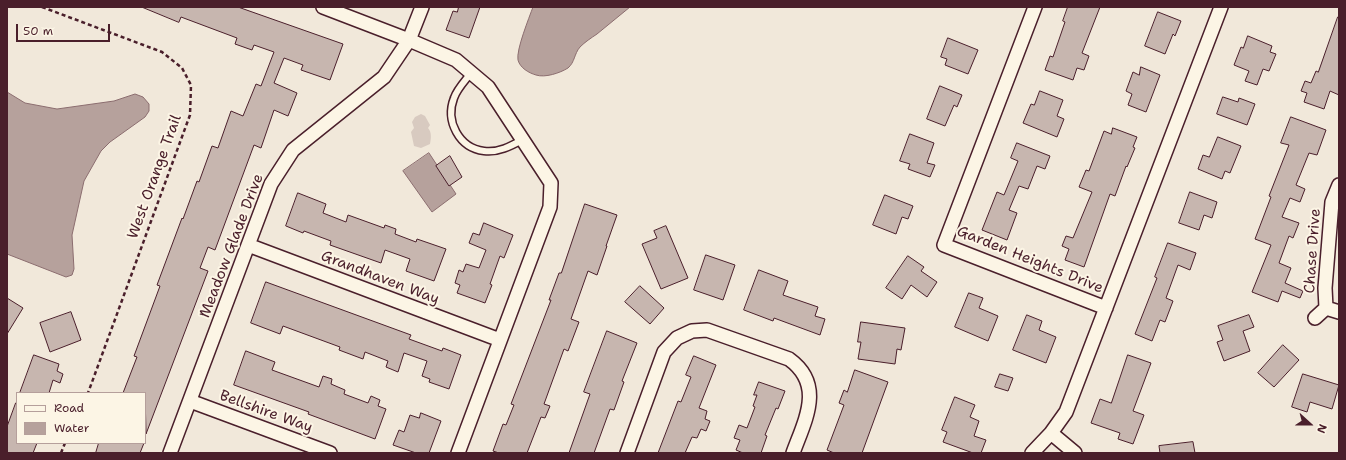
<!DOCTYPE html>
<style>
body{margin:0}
#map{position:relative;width:1346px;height:460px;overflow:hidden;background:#f1e8da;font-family:"Shantell Sans",sans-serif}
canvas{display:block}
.frame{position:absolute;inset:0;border:8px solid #4a1f2b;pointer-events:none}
.legend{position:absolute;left:16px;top:392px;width:130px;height:52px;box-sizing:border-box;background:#fcf5e5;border:1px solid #b59f9b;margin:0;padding:5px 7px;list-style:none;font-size:12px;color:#4a1f2b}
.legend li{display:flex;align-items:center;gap:8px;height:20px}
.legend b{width:20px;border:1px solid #b59f9b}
.north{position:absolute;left:1290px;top:404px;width:40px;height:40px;-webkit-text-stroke:3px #fcf5e5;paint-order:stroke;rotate:111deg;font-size:11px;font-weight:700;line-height:16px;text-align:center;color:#4a1f2b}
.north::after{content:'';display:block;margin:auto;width:14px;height:18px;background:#4a1f2b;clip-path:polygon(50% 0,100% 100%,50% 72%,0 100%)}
.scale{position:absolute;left:16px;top:24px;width:94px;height:18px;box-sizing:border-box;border:2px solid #4a1f2b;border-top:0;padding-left:5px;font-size:12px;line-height:14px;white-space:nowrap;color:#4a1f2b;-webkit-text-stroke:3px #fcf5e5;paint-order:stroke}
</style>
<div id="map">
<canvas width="1346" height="460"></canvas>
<div class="frame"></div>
<ul class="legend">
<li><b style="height:5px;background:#fcf5e5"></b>Road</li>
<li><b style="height:11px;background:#b6a19c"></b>Water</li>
</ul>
<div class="north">N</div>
<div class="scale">50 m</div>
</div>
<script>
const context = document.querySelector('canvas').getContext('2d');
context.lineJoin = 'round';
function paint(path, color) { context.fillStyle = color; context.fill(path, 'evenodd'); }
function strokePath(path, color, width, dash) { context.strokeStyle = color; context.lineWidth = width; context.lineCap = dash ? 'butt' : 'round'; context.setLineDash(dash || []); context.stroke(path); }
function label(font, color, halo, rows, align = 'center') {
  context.font = font + ' "Shantell Sans",sans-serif'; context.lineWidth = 4; context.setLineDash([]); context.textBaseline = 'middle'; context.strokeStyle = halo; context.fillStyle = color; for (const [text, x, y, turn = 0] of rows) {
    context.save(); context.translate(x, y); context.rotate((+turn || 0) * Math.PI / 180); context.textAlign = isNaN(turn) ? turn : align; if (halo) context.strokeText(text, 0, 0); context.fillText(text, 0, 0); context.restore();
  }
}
paint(new Path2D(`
 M421,114L425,116L430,125L428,128C432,132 431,139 430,144L421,148L414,146L411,132L414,128L412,122L415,117Z`), '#d8cac0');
const water = new Path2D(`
 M533,7H630C619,16 608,25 597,34C591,38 585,42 580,47C574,54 575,62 568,68C560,73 545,78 536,75C529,73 520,68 518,60C516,50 529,18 533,7Z
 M7,92L25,103L57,109L114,101L135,94L143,97L149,104V111L145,117L110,142L101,151L84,181L72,235L74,269L72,275L66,277L7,254Z
 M429,153L456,194L432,212L403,171Z`);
paint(water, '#b6a19c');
strokePath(water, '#8b6d6f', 1);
const building = new Path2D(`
 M142,7H238L343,44L330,80L301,70L303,65L284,58L274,83L297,93L288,116L274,110L261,148L254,145L215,250L208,247L200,268L208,271L146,434L145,393H123L137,357L134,356L160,286L157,285L182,218L183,219L197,181L199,182L212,146L218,148L231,111L243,116L256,84L261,86L274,52L254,45L252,50L235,44L237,38L181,17L179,22Z
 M459,7H480L469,38L446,30L453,11L457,12Z
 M1068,7H1100L1082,53L1089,56L1084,70L1077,68L1073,80L1045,70L1050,56L1053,57L1065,22L1063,21Z
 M1158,12L1181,21L1175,36L1173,34L1165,54L1145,46Z
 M1338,17H1339V95L1330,91L1324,109L1304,102L1307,93L1301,91L1305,81L1311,83L1316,71L1318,72Z
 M1248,36L1272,46L1270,52L1276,54L1269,71L1263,69L1257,85L1245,81L1249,71L1234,65L1241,47L1243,48Z
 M948,38L978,50L968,74L945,65L947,59L941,57Z
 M1141,67L1160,75L1146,112L1128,105L1132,94L1126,91L1133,72L1139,75Z
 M940,86L962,95L957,107L954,105L945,126L927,119Z
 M1040,91L1063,100L1057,116L1064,119L1057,137L1023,123L1031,104L1034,105Z
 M1223,97L1238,102L1239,98L1255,104L1247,125L1217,114Z
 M1291,117L1326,130L1317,155L1309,153L1296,185L1305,189L1300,202L1290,198L1282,217L1299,223L1293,238L1289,236L1279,263L1291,268L1285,283L1303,291L1300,298L1282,291L1278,302L1252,292L1271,245L1255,239L1271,197L1269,196L1289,145L1281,143Z
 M1113,128L1137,137L1133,147L1135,148L1127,167L1126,166L1115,196L1110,194L1084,267L1065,260L1069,249L1062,246L1066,236L1073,238L1092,192L1079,187L1086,170L1089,171L1104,131L1111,134Z
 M910,134L934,143L927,163L935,165L930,177L908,169L910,164L900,161Z
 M1218,137L1241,146L1230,173L1225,171L1222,179L1198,169L1203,155L1209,157Z
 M1017,143L1050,156L1045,169L1037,166L1028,189L1019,186L1009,210L1017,213L1007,240L982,230L997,192L1004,195L1018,161L1011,158Z
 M450,156L462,177L449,186L436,166Z
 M1190,192L1217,202L1212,218L1204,215L1199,230L1179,223Z
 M298,193L326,204L323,213L346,222L348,215L384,228L385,225L396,229L395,234L416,242L417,239L446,249L434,281L406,271L410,259L385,250L381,263L330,245L331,241L304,231L303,233L286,226Z
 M885,195L913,206L908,219L902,217L896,234L873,225Z
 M585,204L617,215L606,246H607L597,275L588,271L571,319L579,322L568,351L564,349L544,404L550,406L545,418L541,417L527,453H499L493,451L503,424L506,425L514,405L511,404L551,300H549L559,273H561Z
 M484,223L513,235L504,258L500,256L490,284L492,285L485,303L457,293L460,285L455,283L459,270L463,272L466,264L479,268L486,250L469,243L473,233L479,235Z
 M666,226L688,278L661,289L642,244L657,238L654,231Z
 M1168,243L1196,253L1190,270L1178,265L1166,298L1173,301L1165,322L1160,320L1152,341L1135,334L1157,278L1155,277Z
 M706,255L735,265L723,300L694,290Z
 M908,256L924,267L921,271L937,282L927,297L911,285L902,299L886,288Z
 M759,270L788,281L783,295L818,307L815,316L825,319L820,335L774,318L773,321L744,310Z
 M266,282L411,335L409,339L442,351L443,348L461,355L449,389L429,382L430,379L422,376L427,361L404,353L398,372L386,367L388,361L365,352L363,359L339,350L340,347L283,326L280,334L251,323Z
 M640,286L664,308L650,324L625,302Z
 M969,293L983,298L979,308L998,316L988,341L955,327Z
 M7,298L23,308L7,334Z
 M71,312L81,340L50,352L40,323Z
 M1027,315L1042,321L1039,330L1056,337L1046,363L1013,350Z
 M1249,315L1254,327L1243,331L1250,351L1224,361L1217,342L1223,340L1218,326Z
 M861,322L905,328L901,350L897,349L895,364L858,359L861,342H858Z
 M607,331L637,343L622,381L624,382L614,410L610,409L594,453H569L590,394L584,392Z
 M1283,345L1299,360L1274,387L1258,373Z
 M246,351L275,362L272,370L319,387L323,376L332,379L331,384L345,390L344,394L368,403L371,396L380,400L378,406L386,409L375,439L308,414L309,412L234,385Z
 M34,355L59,364L57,371L63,374L60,383L53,380L49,393H20Z
 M1128,355L1151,363L1133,411L1144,415L1133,444L1118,439L1120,433L1091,423L1100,399L1111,403Z
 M694,356L716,365L699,408L707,411L705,419L710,421L706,431L701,429L697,438L692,437L685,453H658L678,401L681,402L691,377L686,375Z
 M855,370L888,382L862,453H834L827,450L844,405L839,403L844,390L847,392Z
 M1000,374L1013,378L1008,391L995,387Z
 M1303,374L1339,385L1332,409L1310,402L1307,412L1292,407Z
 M759,382L785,391L778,409L776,408L765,435L767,436L761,453H743L736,450L740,440L734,438L739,425L747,428L755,407L753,406L757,395H754Z
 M955,397L975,405L970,417L979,421L974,436L986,440L981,453H973L943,442L947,432L942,430Z
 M16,403H17V443H37L33,453H7V427Z
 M421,413L441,421L429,453H416L393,445L399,430L404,432L410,415L419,418Z
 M1193,442L1195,453H1160L1159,446Z
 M99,443H144L140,453H96Z`);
paint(building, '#c7b6af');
strokePath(building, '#4a1f2b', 1);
const service = new Path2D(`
 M471,73C465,81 457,89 454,98C445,121 459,148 484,151C498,153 511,146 522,140`);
const minor = new Path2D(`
 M323,7L409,40L456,60L488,87L551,183L550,207L458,453
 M1035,7L944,245L1106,308
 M1339,185L1332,202L1325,288L1326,308L1339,312
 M248,245L500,340
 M1315,318L1326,308
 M190,401L330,453
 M1051,433L1075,453
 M170,453L271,184L293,150L384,77L409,40L422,7
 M627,453L664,352L677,338L692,331L707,330L789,359C825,385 805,420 793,453
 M1032,453L1051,433L1066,412L1221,7`);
strokePath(service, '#4a1f2b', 9);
strokePath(minor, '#4a1f2b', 16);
strokePath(new Path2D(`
 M42,7L162,52L182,68L191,85L190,115L88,393
 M61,453L65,443`), '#4a1f2b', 2.5, [4, 3]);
strokePath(service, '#fcf5e5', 6);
strokePath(minor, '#fcf5e5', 13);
label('15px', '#4a1f2b', '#fcf5e5', [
 ["West Orange Trail",155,177,-70],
 ["Meadow Glade Drive",232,246,-69],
 ["Chase Drive",1313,251,-86],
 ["Garden Heights Drive",1030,260,22],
 ["Grandhaven Way",380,278,21],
 ["Bellshire Way",266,412,20]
]);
</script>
